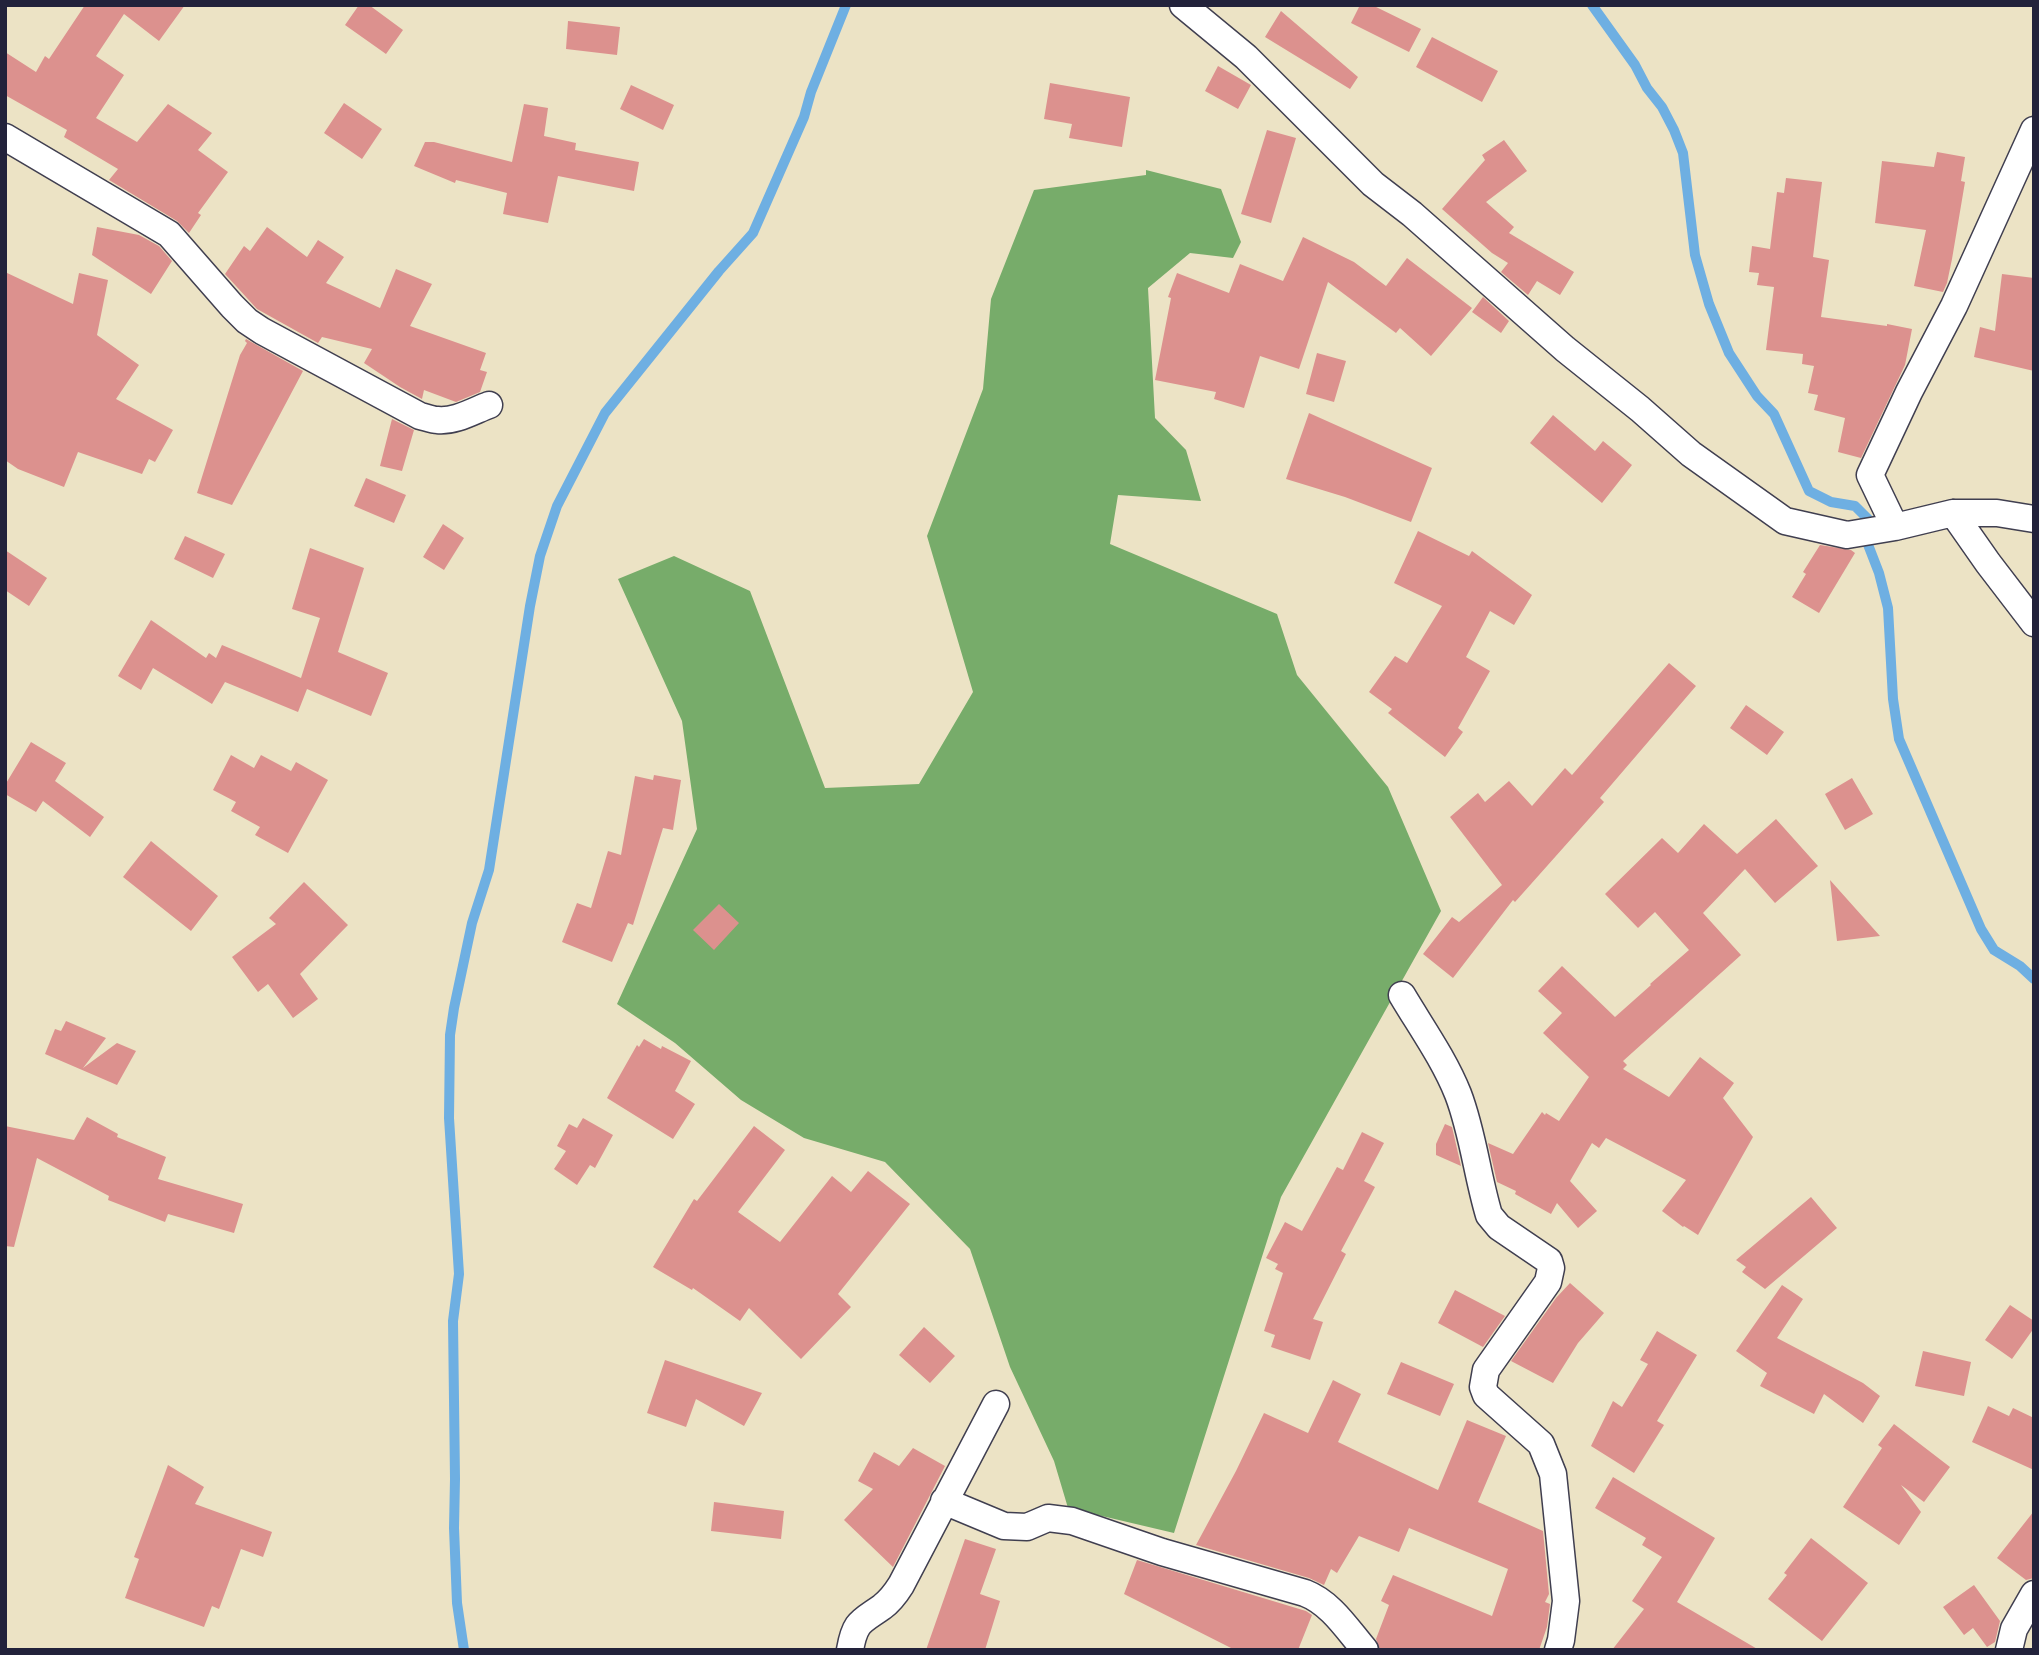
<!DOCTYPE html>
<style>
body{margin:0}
#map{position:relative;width:2039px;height:1655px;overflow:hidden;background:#ece3c5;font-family:"Architects Daughter",sans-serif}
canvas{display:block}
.frame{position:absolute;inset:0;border:7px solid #22223b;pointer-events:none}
</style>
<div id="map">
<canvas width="2039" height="1655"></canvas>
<div class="frame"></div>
</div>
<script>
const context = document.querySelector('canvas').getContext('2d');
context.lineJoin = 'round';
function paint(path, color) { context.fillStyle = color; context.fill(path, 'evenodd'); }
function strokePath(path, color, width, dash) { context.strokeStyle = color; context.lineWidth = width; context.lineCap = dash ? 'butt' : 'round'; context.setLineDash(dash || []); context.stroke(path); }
paint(new Path2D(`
 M1146,170L1221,189L1241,242L1233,258L1190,253L1148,288L1155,418L1186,450L1201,501L1118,495L1110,544L1277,614L1297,675L1388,787L1441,911L1281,1197L1174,1533L1068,1508L1054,1461L1010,1367L970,1249L885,1162L804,1138L741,1100L675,1043L617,1004L697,829L682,721L618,579L674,556L750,591L825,788L919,784L973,692L927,536L983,389L991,299L1034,190L1146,175Z`), '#77ac6a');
strokePath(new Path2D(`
 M1592,5L1635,65L1647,88L1662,107L1674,130L1683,153L1695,255L1709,304L1729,353L1757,396L1774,414L1809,491L1831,502L1855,506L1869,520
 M1867,542L1879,573L1888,608L1893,699L1899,739L1981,929L1994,950L2020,966L2034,979
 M464,1650L457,1603L454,1528L455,1479L453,1321L459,1274L449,1118L450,1035L454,1008L472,923L489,870L530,606L540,556L557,506L605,413L719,271L753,233L804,117L811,92L846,5`), '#6eafe2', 10);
paint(new Path2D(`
 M85,5H185L159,41L124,14L96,56L124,75L96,118L137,142L168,104L212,133L198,150L228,172L198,213L201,215L189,233L177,221L109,180L118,169L64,137L67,130L5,95V52L36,72L45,56L49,59Z
 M359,5H369L403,30L386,54L345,25Z
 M1360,5H1372L1421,29L1409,52L1351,23Z
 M1281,11L1358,77L1350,89L1265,37Z
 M568,21L620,27L617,55L566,49Z
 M1432,37L1498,71L1482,102L1416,67Z
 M1218,66L1251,85L1238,109L1205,91Z
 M1050,83L1130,97L1122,147L1069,138L1072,124L1044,119Z
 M631,85L674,105L663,130L620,109Z
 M344,103L382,129L362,159L324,133Z
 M524,104L548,108L544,136L576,143L575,150L639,162L634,191L558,176L548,223L503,214L507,193L456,180L455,183L414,166L425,142H434L512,162Z
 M1267,130L1296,138L1271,223L1241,214Z
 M1504,140L1527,171L1486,202L1514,227L1509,233L1574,272L1560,295L1537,281L1528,295L1501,272L1508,263L1492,253L1442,209L1485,160L1482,155Z
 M1937,152L1965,157L1961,181L1965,182L1952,259L1947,283L1943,292L1914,286L1926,230L1875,223L1882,161L1934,167Z
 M1786,178L1822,182L1813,257L1829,260L1821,317L1887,326V324L1912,329L1905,365L1861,458L1838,452L1845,418L1814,410L1818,395L1808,393L1814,366L1802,364L1803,354L1766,350L1774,287L1757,285L1759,273L1749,272L1752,246L1770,249L1777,192L1784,193Z
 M97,227L139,235L159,246L172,261L151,294L92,255Z
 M267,227L307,257L318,240L344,257L326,283L380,308L396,269L432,284L410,326L486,353L480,370L487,372L480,392L456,402L424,390L422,399L400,387L364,363L372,349L322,337L318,343L257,309L225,274L244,246L250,251Z
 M1303,237L1354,262L1386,286L1407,258L1472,308L1431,356L1400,328L1396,333L1328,282L1299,369L1260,356L1244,408L1214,399L1216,392L1155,380L1171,298L1168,297L1177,273L1229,293L1240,264L1283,281Z
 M5,272L73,304L79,273L108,280L97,335L139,365L116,399L173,430L155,462L149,459L142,474L78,452L64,487L18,469L5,460Z
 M2002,274L2034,278V371L1974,357L1980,327L1995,331Z
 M1483,297L1509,321L1501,333L1472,312Z
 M246,339L303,371L232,505L197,493L240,355L247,343L245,341Z
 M1317,353L1346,361L1334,402L1306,394Z
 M1309,413L1432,468L1411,522L1345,497L1286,479Z
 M1553,415L1595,451L1603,441L1632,465L1602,503L1530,443Z
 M392,419L414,430L402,471L380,466Z
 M366,478L406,495L394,523L354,506Z
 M443,524L464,538L444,570L423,557Z
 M1418,531L1469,556L1472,551L1532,595L1514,625L1490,611L1466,657L1490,671L1458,728L1463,732L1445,757L1388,713L1392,709L1369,692L1395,656L1407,663L1442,606L1394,583Z
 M185,536L225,554L213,578L174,559Z
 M1820,545L1851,550L1855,553L1819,613L1792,597L1806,574L1803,572Z
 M310,548L364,568L338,652L388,673L371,716L307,689L298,712L225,682L212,704L153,668L141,690L118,676L151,620L206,658L209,653L216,658L222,645L301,678L320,618L292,609Z
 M5,550L47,578L29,606L5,590Z
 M1669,663L1696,686L1600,798L1604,802L1515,902L1513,900L1453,978L1423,954L1452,917L1459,922L1502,885L1450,817L1478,793L1485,802L1509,781L1532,806L1565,768L1572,775Z
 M1746,705L1784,732L1767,755L1730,728Z
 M31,742L66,763L55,781L104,817L90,837L43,801L36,812L5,794V785Z
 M231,755L254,768L261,755L291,771L296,762L328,780L288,853L255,835L260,827L231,811L236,802L213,790Z
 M654,775L681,780L673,830L663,828L633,925L628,923L612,962L562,942L577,903L591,908L608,851L621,855L635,776L653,780Z
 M1852,778L1873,814L1845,830L1825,794Z
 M1776,819L1818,866L1775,903L1745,869L1703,913L1741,955L1623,1061L1627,1065L1623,1069L1669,1097L1700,1057L1734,1083L1723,1098L1753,1137L1698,1235L1684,1226L1683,1227L1662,1211L1686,1180L1606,1138L1599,1148L1592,1143L1570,1181L1597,1211L1578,1228L1557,1203L1551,1214L1515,1194L1516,1191L1497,1182L1488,1143L1513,1154L1542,1112L1545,1115L1546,1113L1559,1121L1589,1077L1543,1033L1562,1013L1538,991L1562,966L1615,1017L1651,985L1650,984L1689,950L1655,912L1638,928L1605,894L1662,838L1678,853L1704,824L1737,854Z
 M151,841L218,896L191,931L123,877Z
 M1830,880L1880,936L1837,941Z
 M304,882L348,925L300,974L318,999L293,1018L268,984L258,992L232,957L276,924L269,918Z
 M719,904L739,923L714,950L693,930Z
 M66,1021L106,1038L83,1068L117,1043L136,1051L117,1085L45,1054L55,1029L61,1031Z
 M644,1039L661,1049L662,1046L691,1061L675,1091L695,1104L673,1139L607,1098L637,1045L639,1047Z
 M87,1117L118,1134L117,1137L166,1157L158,1179L243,1204L234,1233L168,1214L165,1222L108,1200L109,1196L37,1158L14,1247L5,1246V1126L74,1140Z
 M583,1118L613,1135L595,1168L590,1165L577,1185L554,1169L566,1151L557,1146L569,1124L577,1128Z
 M1445,1124L1452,1127L1461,1166L1436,1155V1144Z
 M754,1126L785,1150L738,1212L780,1242L832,1176L851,1192L868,1171L910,1204L838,1294L851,1307L801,1359L749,1308L740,1321L693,1288L692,1290L653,1267L694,1199L697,1201Z
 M1362,1132L1384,1143L1364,1181L1375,1187L1341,1251L1346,1254L1313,1319L1323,1322L1310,1360L1271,1347L1275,1335L1264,1331L1283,1273L1275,1269L1278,1264L1266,1258L1285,1222L1302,1231L1337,1167L1343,1170Z
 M1811,1197L1837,1228L1765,1289L1742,1272L1746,1267L1736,1260Z
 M1570,1283L1604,1313L1578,1343L1553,1383L1511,1361L1556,1298Z
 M1782,1285L1803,1299L1777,1338L1863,1383L1880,1396L1863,1423L1824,1394L1814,1414L1760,1386L1767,1373L1736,1351Z
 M1455,1290L1505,1316L1483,1347L1438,1323Z
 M2010,1305L2034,1321V1328L2012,1359L1985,1340Z
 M924,1327L955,1356L930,1383L899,1355Z
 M1657,1331L1697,1355L1657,1421L1664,1425L1634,1473L1591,1446L1613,1401L1622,1407L1648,1364L1640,1360Z
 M1923,1351L1971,1362L1964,1396L1915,1386Z
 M665,1360L762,1393L744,1426L696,1399L686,1427L647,1413Z
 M1401,1362L1454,1384L1440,1416L1387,1394Z
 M1333,1380L1361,1394L1338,1442L1438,1490L1467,1420L1506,1436L1478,1502L1543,1531L1549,1594L1545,1602L1550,1604L1547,1627L1539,1650H1380L1376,1639L1389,1605L1381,1601L1393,1575L1492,1616L1508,1569L1409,1528L1399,1552L1359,1536L1337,1573L1331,1569L1324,1585L1309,1578L1196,1545L1236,1471L1264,1413L1308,1433Z
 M1988,1406L2009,1416L2013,1408L2034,1418V1470L1972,1442Z
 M1894,1424L1950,1467L1924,1502L1901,1485L1921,1512L1899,1545L1843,1507L1882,1448L1878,1445Z
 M913,1448L945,1466L893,1567L844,1520L873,1489L858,1481L874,1452L899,1466Z
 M168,1465L204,1487L195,1504L272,1532L263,1557L241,1549L219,1609L212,1606L204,1627L125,1598L139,1559L134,1557Z
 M1613,1477L1715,1538L1677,1602L1759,1650H1612L1644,1609L1632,1601L1662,1557L1642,1545L1646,1538L1595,1508Z
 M714,1502L784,1511L781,1539L711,1531Z
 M2034,1511V1578L2026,1580L1997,1558Z
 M1811,1538L1868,1583L1822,1641L1768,1599L1787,1575L1784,1573Z
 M965,1539L996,1549L980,1594L1000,1601L985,1650H926Z
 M1137,1560L1306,1611L1312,1615L1298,1650H1235L1124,1594Z
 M1974,1585L2000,1621L1995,1642L1987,1647L1973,1628L1964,1635L1943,1607Z`), '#dc918e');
const street = new Path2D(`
 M1183,5L1246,57L1373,184L1412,214L1565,349L1640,409L1691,454L1785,521L1847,535L1895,527L1953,513H1997L2034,519
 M5,137L169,234L232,306L247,321L262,331L420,416C425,417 432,420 437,420C455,422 473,411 489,405
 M1953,513L1988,563L2034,623
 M1895,527L1870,475L1909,392L1954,306L2034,130
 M1402,995C1421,1027 1444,1059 1458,1094C1473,1133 1477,1175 1489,1215L1499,1227L1549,1261L1551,1268L1548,1282L1486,1370L1483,1387L1486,1395L1541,1444L1553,1474L1566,1601L1561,1640L1558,1650
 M944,1501L1004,1526L1027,1527L1048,1518L1072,1521L1162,1552L1305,1593C1331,1603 1347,1629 1365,1650
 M850,1650C855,1621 861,1622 882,1607C890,1601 896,1593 901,1585L996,1404
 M2009,1650L2014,1629L2034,1594`);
strokePath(street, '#403f50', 29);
strokePath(street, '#fff', 26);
</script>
